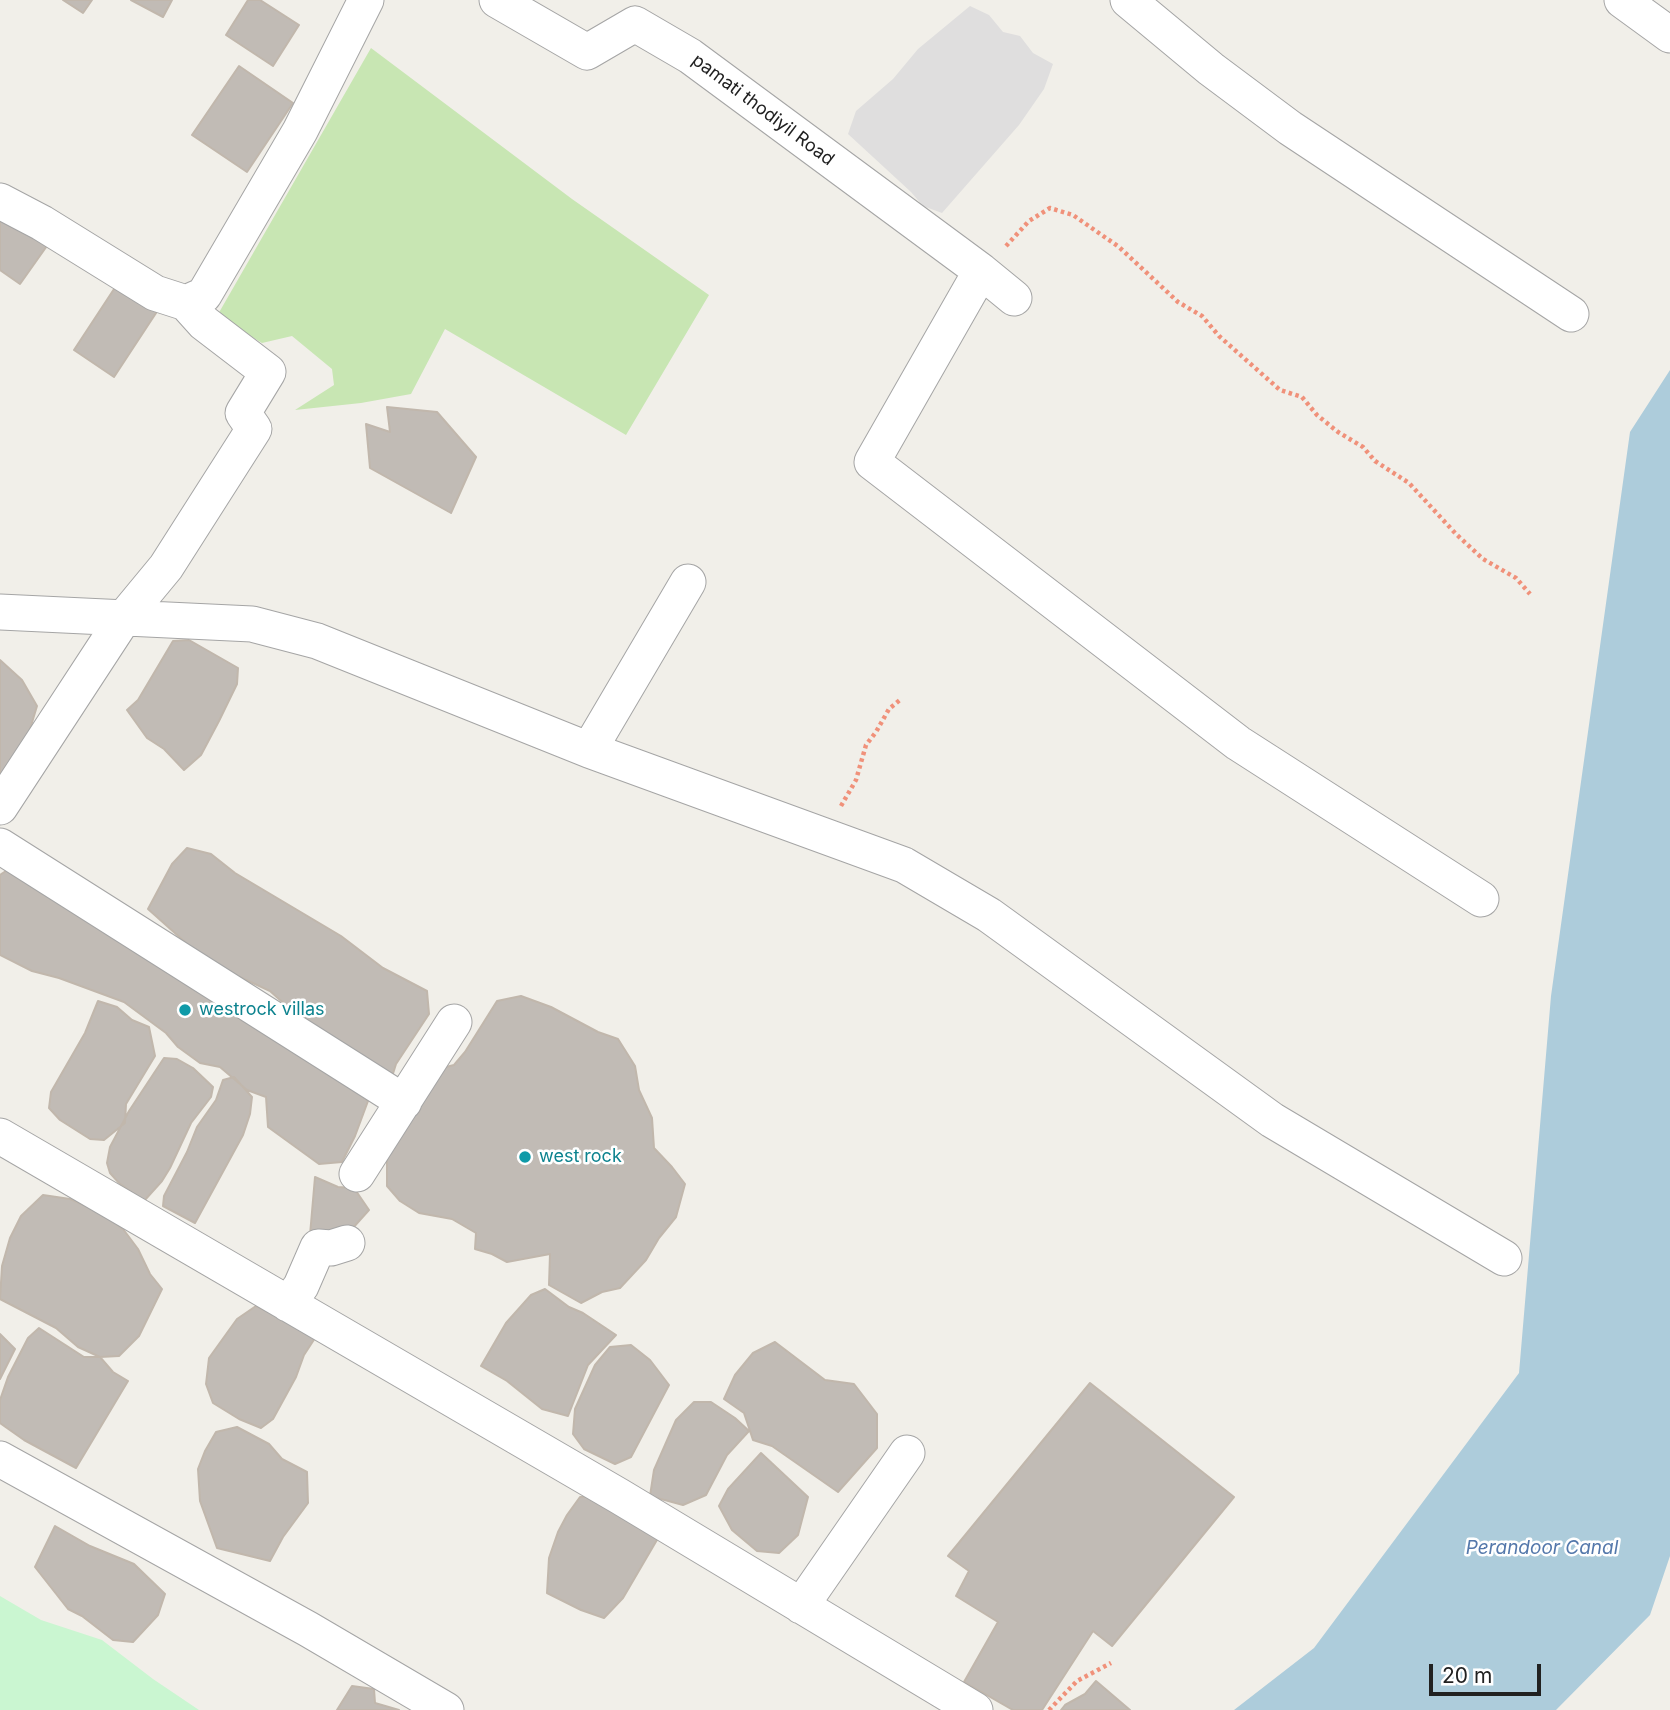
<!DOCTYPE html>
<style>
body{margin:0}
#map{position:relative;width:1670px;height:1710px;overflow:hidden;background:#f1efe9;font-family:Inter,sans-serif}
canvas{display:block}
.scale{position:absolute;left:1429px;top:1664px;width:112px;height:32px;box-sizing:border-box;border:4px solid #212121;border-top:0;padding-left:9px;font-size:21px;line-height:24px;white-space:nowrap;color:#212121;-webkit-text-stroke:5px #fff;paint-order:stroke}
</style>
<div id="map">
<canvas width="1670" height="1710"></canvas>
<div class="scale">20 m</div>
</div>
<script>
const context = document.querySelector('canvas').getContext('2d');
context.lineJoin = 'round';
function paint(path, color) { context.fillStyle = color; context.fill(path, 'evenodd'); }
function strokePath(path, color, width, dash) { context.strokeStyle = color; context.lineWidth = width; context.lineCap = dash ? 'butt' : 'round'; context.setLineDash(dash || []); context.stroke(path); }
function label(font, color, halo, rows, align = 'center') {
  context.font = font + ' Inter,sans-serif'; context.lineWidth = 5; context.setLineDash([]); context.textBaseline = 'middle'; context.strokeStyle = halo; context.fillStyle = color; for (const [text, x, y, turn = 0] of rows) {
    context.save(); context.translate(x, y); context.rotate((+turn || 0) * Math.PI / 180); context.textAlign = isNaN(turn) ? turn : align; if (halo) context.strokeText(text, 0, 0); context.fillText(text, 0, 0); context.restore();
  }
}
paint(new Path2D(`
 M970,6L989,15L1003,32L1020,36L1033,53L1053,64L1044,89L1019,125L942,213L923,206L911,192L848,134L856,111L893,79L918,49Z`), '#dfdede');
paint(new Path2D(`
 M371,48L572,199L709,295L626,435L445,329L411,394L361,403L295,410L334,385L332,369L292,336L262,343L217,316Z`), '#c8e6b3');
paint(new Path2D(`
 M0,1596L41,1620L102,1640L153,1679L199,1710H0Z`), '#caf6d1');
paint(new Path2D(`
 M1670,370V1556L1650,1615L1556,1710H1234L1314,1648L1519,1373L1551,996L1630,432Z`), '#adccdb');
const building = new Path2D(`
 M63,0H92L83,13Z
 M131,0H172L163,17Z
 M248,0H260L299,25L273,66L226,35Z
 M239,66L293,103L247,172L192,135Z
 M0,210L49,243L20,284L0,270Z
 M118,283L158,310L114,377L74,350Z
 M387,407L437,412L476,457L451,513L370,468L366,424L390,432Z
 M189,640L238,668L237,684L219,721L201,755L184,770L164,749L147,738L127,710L138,700L173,641Z
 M0,660L22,680L37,706L24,749L0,794Z
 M187,848L211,854L235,873L341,936L383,968L427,991L429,1014L396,1064L391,1080L300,1018L270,991L229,972L195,951L148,909L172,864Z
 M9,869L342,1077L368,1101L355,1136L342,1162L319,1164L268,1127L266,1097L247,1090L220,1067L200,1063L178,1047L166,1033L124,1002L59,978L32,971L0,955V875Z
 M521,996L551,1007L598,1032L618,1039L635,1066L639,1090L652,1118L654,1148L672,1167L685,1184L676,1217L659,1238L646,1260L620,1288L602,1292L581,1303L549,1285L550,1254L507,1262L492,1254L475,1249L476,1233L452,1219L419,1213L400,1201L387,1186V1147L442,1068L454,1065L465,1052L497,1001Z
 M98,1001L117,1007L132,1020L149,1027L155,1056L126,1104L125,1123L104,1140L90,1139L60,1120L49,1108L51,1092L85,1033Z
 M164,1058L177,1059L193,1068L213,1087L211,1097L191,1123L170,1168L162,1181L144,1201L119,1183L110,1173L107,1163L110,1147L129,1111Z
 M234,1077L252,1097L250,1114L243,1135L195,1223L163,1206L164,1196L187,1152L197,1127L216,1100L223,1080Z
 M315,1177L338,1187L354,1188L369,1210L343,1239L310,1235Z
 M43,1195L70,1199L102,1213L123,1229L138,1249L150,1274L162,1289L139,1336L119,1356L100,1357L78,1347L56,1328L0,1299L2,1266L10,1238L21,1216Z
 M545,1289L569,1307L583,1313L616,1335L588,1365L568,1416L542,1409L507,1381L481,1366L506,1323L531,1295Z
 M256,1306L317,1335L304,1355L296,1377L273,1419L261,1428L239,1419L213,1403L206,1384L209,1358L237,1319Z
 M39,1328L84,1357H100L113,1372L128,1381L76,1468L24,1440L0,1423V1400L8,1377L28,1338Z
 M0,1334L15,1349L0,1379Z
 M775,1342L825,1380L854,1384L877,1414V1448L838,1492L772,1446L753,1440L744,1413L724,1399L735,1375L753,1353Z
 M631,1345L650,1360L669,1385L631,1457L615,1464L584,1449L573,1434L575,1409L595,1365L610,1347Z
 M1090,1383L1234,1497L1112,1646L1093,1631L1042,1710H1013L964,1682L998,1622L956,1596L969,1571L948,1556Z
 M694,1402H711L735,1418L749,1431L727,1455L706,1495L683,1505L650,1496L654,1470L676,1420Z
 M237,1427L269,1444L282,1459L307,1472L308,1503L283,1537L270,1561L217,1548L200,1501L198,1469L205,1451L216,1432Z
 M761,1453L808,1497L798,1535L779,1553L757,1551L732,1530L719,1506L728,1489Z
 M601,1496L661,1533L623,1598L604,1618L581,1610L547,1593L549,1558L558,1532L567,1515L580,1497Z
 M55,1526L90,1546L134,1564L165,1594L158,1615L133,1642L113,1640L82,1616L68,1609L35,1567Z
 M1096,1681L1130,1710H1061L1065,1705L1085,1694Z
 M352,1686L374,1689L375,1703L399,1710H337Z`);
paint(building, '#c1bbb5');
strokePath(building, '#c1b7ac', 2);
const minor = new Path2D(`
 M497,0L587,52L635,24L690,56L981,271L1014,298
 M1128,0L1211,69L1290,128L1571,314
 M1622,0L1670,35
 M0,201L42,223L155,293L186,303L204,295L300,131L366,0
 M981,271L872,462L1238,743L1481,899
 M0,612L252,624L317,641L589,750L904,865L989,915L1272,1120L1504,1258
 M589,750L688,582
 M0,807L123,619L166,567L254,429L243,413L268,372L204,323L186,303
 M0,846L404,1102
 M0,1136L619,1496L975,1710
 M357,1174L454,1022
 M288,1304L301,1286L318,1247L331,1248L347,1243
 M0,1459L308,1629L446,1710
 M801,1606L907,1453`);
strokePath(minor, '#a5a5a5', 37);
strokePath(new Path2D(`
 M1006,246L1029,221L1050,208L1073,215L1119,247L1178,302L1202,316L1219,336L1280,390L1302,397L1317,415L1338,432L1363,447L1375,461L1409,483L1456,534L1483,559L1516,578L1530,594
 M841,806L856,780L866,745L876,732L889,709L900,700
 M1049,1710L1077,1681L1111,1663`), '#f0917a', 4.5, [3.5, 3.5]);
strokePath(minor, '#fff', 35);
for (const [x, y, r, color] of [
 [185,1010,7,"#0f9aa8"],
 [525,1157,7,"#0f9aa8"]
]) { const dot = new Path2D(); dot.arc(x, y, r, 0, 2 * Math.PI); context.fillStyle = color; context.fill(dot); strokePath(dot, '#fff', 2.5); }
label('18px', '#212121', '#fff', [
 ["pamati thodiyil Road",763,110,37]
]);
label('18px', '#0d838f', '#fff', [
 ["westrock villas",199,1010],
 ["west rock",539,1157]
], 'left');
label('italic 19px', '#5478ab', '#fff', [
 ["Perandoor Canal",1542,1548]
]);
</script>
